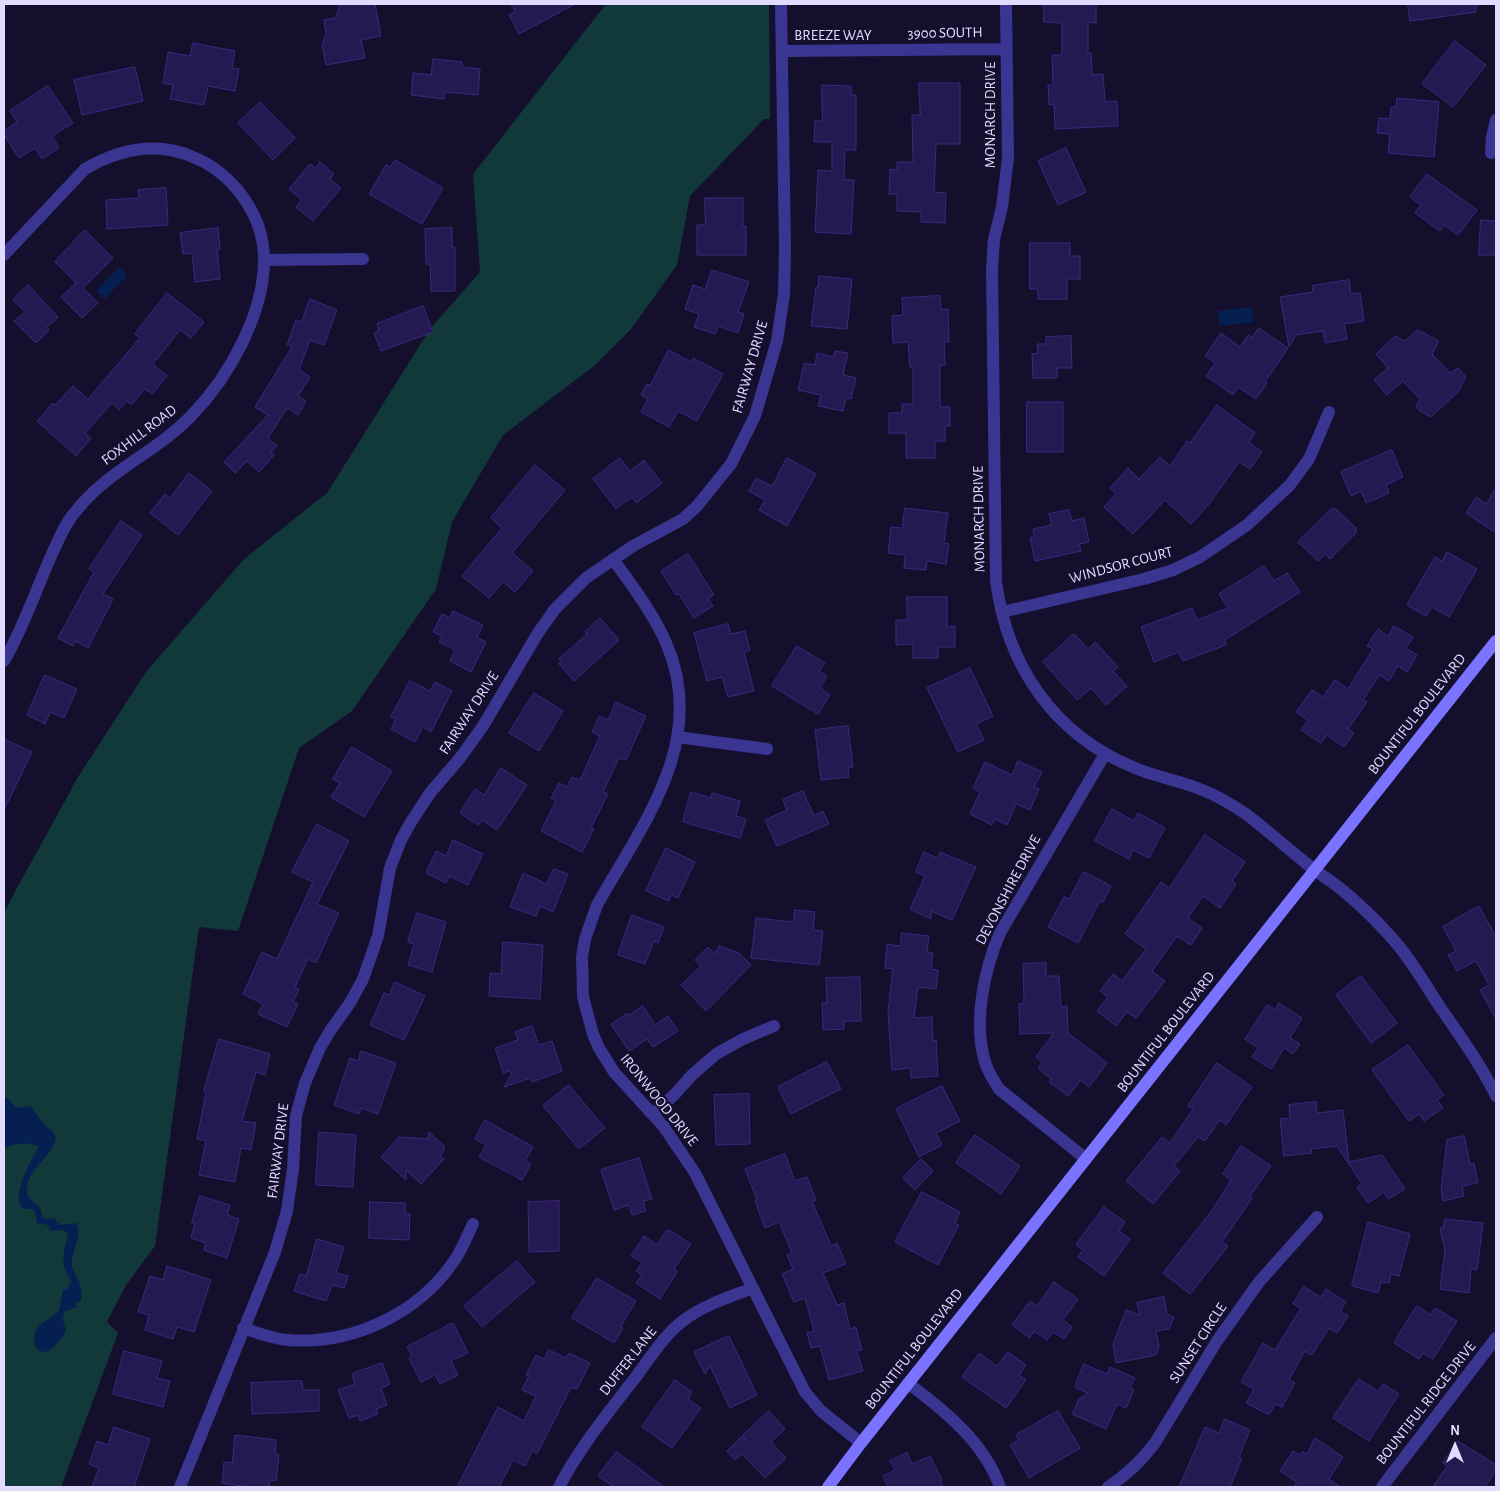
<!DOCTYPE html>
<style>
body{margin:0}
#map{position:relative;width:1500px;height:1491px;overflow:hidden;background:#150f2e;font-family:"Alegreya Sans",sans-serif}
canvas{display:block}
.frame{position:absolute;inset:0;border:5px solid #e1dcff;pointer-events:none}
.north{position:absolute;left:1430px;top:1421px;width:50px;height:50px;-webkit-text-stroke:4px #150f2e;paint-order:stroke;rotate:0deg;font-size:14px;font-weight:700;line-height:20px;text-align:center;color:#e1dcff}
.north::after{content:'';display:block;margin:auto;width:18px;height:22px;background:#e1dcff;clip-path:polygon(50% 0,100% 100%,50% 72%,0 100%)}
</style>
<div id="map">
<canvas width="1500" height="1491"></canvas>
<div class="frame"></div>
<div class="north">N</div>
</div>
<script>
const context = document.querySelector('canvas').getContext('2d');
context.lineJoin = 'round';
function paint(path, color) { context.fillStyle = color; context.fill(path, 'evenodd'); }
function strokePath(path, color, width, dash) { context.strokeStyle = color; context.lineWidth = width; context.lineCap = dash ? 'butt' : 'round'; context.setLineDash(dash || []); context.stroke(path); }
function label(font, color, halo, rows, align = 'center') {
  context.font = font + ' "Alegreya Sans",sans-serif'; context.lineWidth = 4.5; context.setLineDash([]); context.textBaseline = 'middle'; context.strokeStyle = halo; context.fillStyle = color; for (const [text, x, y, turn = 0] of rows) {
    context.save(); context.translate(x, y); context.rotate((+turn || 0) * Math.PI / 180); context.textAlign = isNaN(turn) ? turn : align; if (halo) context.strokeText(text, 0, 0); context.fillText(text, 0, 0); context.restore();
  }
}
paint(new Path2D(`
 M606,4H769L770,119H764L690,196L677,265L631,329L594,366L503,435L452,522L436,589L352,711L299,748L238,931L199,927L155,1246L126,1285L107,1322L118,1333L64,1479L61,1487H4V912L78,777L146,672L244,559L327,493L430,329L480,272L473,174Z`), '#113939');
paint(new Path2D(`
 M119,267L127,275L105,299L96,291Z
 M1251,307L1253,322L1219,326L1218,311Z
 M4,1096L8,1099L17,1108L30,1106C36,1111 38,1118 43,1123C50,1130 52,1128 56,1138C52,1158 25,1170 27,1192C29,1204 42,1202 42,1217L46,1219L56,1218V1222L60,1225L76,1223C83,1235 72,1250 72,1263C71,1270 74,1271 77,1277C81,1284 82,1294 81,1301L76,1303L77,1307L64,1312L63,1320L66,1331C61,1338 56,1348 48,1351C35,1356 31,1338 37,1329C42,1321 54,1318 60,1309V1304L63,1290L67,1289L72,1281C59,1266 64,1251 68,1234L62,1230L51,1231L48,1225L37,1223L35,1212L33,1209H23C10,1196 31,1160 39,1147C27,1141 16,1144 4,1148Z`), '#051f51');
const building = new Path2D(`
 M341,4H375L381,36L361,40L365,58L326,65L322,45L326,34L324,20L335,18Z
 M511,4H575L519,34L509,15L515,12Z
 M1044,4H1096V23L1088,22V54L1091,53L1092,75L1103,74L1105,102L1117,101L1118,126L1055,129L1054,104L1049,105L1048,85H1053L1052,55H1062V23L1044,22Z
 M1408,4H1476V12L1410,21Z
 M1455,41L1486,65L1453,107L1422,84Z
 M193,43L235,51L232,68L239,69L235,91L208,86L204,105L170,99L173,85L163,83L168,52L190,56Z
 M433,59L462,62V67L480,69L478,95L445,92L444,99L411,95L413,73L431,75Z
 M135,67L143,101L82,115L74,80Z
 M919,83H960V144H936L934,192L946,193L945,223L921,222V212L897,211V194H889L890,169L897,170V162H913L912,115H920Z
 M822,85L851,86V95H856V150H845L844,180H854L851,234L815,232L818,170L832,171V142H814L815,121H822Z
 M48,86L73,123L52,136L59,148L42,159L35,148L19,158L4,135V131L17,122L10,111Z
 M1397,98L1439,102L1434,157L1388,153L1390,134L1377,133L1379,118L1390,119L1391,107H1396Z
 M260,102L295,138L273,160L238,123Z
 M1066,148L1086,192L1058,205L1038,161Z
 M395,160L443,188L422,224L369,194L386,165L390,167Z
 M320,162L334,174L330,179L341,188L313,221L296,207L302,200L289,189L310,164L316,168Z
 M1427,174L1477,210L1458,235L1444,225L1440,231L1415,213L1421,205L1410,197Z
 M166,188L168,225L107,229L106,200L139,198L138,190Z
 M705,198H743V226H746V255H697V225H705Z
 M1481,220L1496,221V255H1479Z
 M218,228L220,249H217L220,279L195,282L192,253L183,254L180,233Z
 M452,228V247H455V291H431L430,264H426L425,229Z
 M85,230L113,258L83,288L98,303L82,318L61,297L76,283L55,262Z
 M1030,243H1070V256H1080V279H1067V299H1038V289H1030Z
 M712,270L749,282L738,312L744,314L738,333L718,326L715,334L694,327L699,314L685,309L693,285L705,289Z
 M819,276L852,279L847,329L811,326L816,287H818Z
 M1349,280L1351,294L1360,293L1364,321L1344,324L1347,339L1325,343L1323,331L1296,335L1289,347L1280,297L1313,292L1312,286Z
 M28,285L58,317L47,327L49,330L36,343L14,321L25,312L13,300Z
 M167,293L204,322L191,338L180,330L153,364L167,376L152,394L145,389L131,405L127,401L119,410L112,403L85,433L91,438L76,456L37,421L53,403L55,405L73,386L88,399L140,338L135,334Z
 M940,296L941,310L948,309L949,342H944L945,365H940V407H950V426H945V441H935V458H906V433H889V413H902V404H913V367H910L908,342L893,343L892,316L903,315L902,298Z
 M310,299L337,310L324,345L310,340L299,370L310,377L298,396L306,401L298,415L287,408L268,438L277,446L271,452L274,455L259,472L247,461L235,473L224,462L268,415L255,407L292,347L287,345L296,320L301,322Z
 M423,306L433,332L381,351L374,333L379,330L377,324Z
 M1259,328L1288,348L1265,382L1267,383L1256,399L1238,387L1233,395L1206,376L1215,363L1205,356L1221,333L1240,347L1248,335L1252,337Z
 M1418,330L1439,341L1432,354L1450,373L1458,368L1466,377L1458,392L1431,417L1420,411L1416,406L1420,399L1403,381L1387,395L1374,380L1388,368L1376,354L1395,336L1405,341Z
 M1071,336L1072,368H1057V378H1033L1032,354L1038,353L1037,344H1046V337Z
 M669,350L691,362L693,358L723,374L697,421L678,411L669,427L641,412L648,399L641,395L647,384L650,385Z
 M835,351L848,353L843,375L856,378L851,399L846,398L843,411L818,406L821,395L798,390L804,363L815,365L817,353L834,357Z
 M1027,402H1063V452H1027Z
 M1217,405L1255,433L1249,442L1262,452L1250,469L1239,462L1210,503L1191,524L1165,500L1133,534L1104,507L1116,494L1110,488L1128,468L1139,479L1160,457L1170,466L1187,441L1190,443Z
 M1392,450L1403,477L1386,485L1389,493L1366,503L1361,491L1351,496L1341,472Z
 M620,458L630,471L644,460L662,483L636,503L632,497L616,509L593,479Z
 M787,458L816,474L787,526L759,510L765,500L749,491L756,478L772,486Z
 M535,465L565,490L512,553L533,571L515,592L503,582L489,598L462,576L502,528L491,518Z
 M189,473L212,491L178,535L150,513L165,494L170,498Z
 M1496,488V533L1466,513L1476,497L1486,504Z
 M905,508L948,513L944,543L949,544L946,564L927,561L926,570L904,568L905,555L888,553L891,527L902,528Z
 M1331,509H1336L1356,528V533L1330,559L1326,554L1318,561L1298,542Z
 M1069,510L1072,521L1084,518L1089,542L1079,544L1081,551L1035,561L1030,538L1034,537L1033,529L1052,525L1049,514Z
 M121,521L142,535L103,594L113,599L88,648L75,641L73,646L58,638L94,572L89,569Z
 M1447,552L1477,569L1449,617L1432,607L1426,616L1407,605L1435,557L1442,561Z
 M688,554L714,595L708,598L713,606L694,618L679,594L676,595L661,571Z
 M1264,566L1274,581L1287,573L1300,592L1225,640L1226,645L1183,661L1179,652L1154,662L1141,627L1192,608L1197,620L1228,608L1219,594Z
 M907,597H947V627L955,626V647H938V658H913V644L896,645V620H907Z
 M453,611L483,625L477,637L486,642L471,672L450,661L455,650L439,642L442,636L433,632L442,614L450,618Z
 M600,618L619,640L574,681L559,664L561,660L559,659L587,634L585,632Z
 M728,624L731,634L745,631L750,650L744,652L754,691L728,697L722,677L707,681L694,633Z
 M1394,626L1413,637L1406,648L1417,655L1407,672L1398,666L1389,681L1379,675L1363,700L1367,702L1348,729L1354,733L1344,747L1327,735L1321,743L1301,730L1308,720L1296,712L1312,690L1323,697L1335,680L1348,689L1373,649L1367,646L1378,629L1388,636Z
 M1074,634L1088,649L1095,642L1118,667L1113,671L1127,686L1106,705L1091,688L1077,700L1043,662Z
 M797,646L825,663L819,671L827,676L820,688L830,695L818,714L772,686Z
 M970,668L993,716L976,724L984,740L958,752L927,688Z
 M45,675L77,689L64,718L50,712L45,724L27,715Z
 M410,681L430,691L435,682L452,691L431,732L423,727L415,742L391,729L396,719L391,717Z
 M534,693L563,711L539,751L509,733Z
 M616,702L646,716L626,760L619,758L603,792L608,794L591,828L594,829L582,852L541,831L556,801L551,798L559,783L567,787L572,777L580,780L600,736L592,732L599,716L608,720Z
 M848,726L853,767L848,768L849,777L821,780L815,730Z
 M4,739L32,752L4,810Z
 M352,747L392,771L364,817L331,797L340,783L333,779Z
 M1018,761L1042,772L1034,787L1039,789L1030,810L1016,804L1007,825L995,819L992,825L970,814L980,792L973,788L985,762L1012,775Z
 M501,768L527,785L497,830L482,820L478,825L460,813L475,789L484,795Z
 M803,791L814,816L823,811L829,824L777,846L765,820L787,810L783,800Z
 M691,792L711,798L712,793L740,801L736,816L746,819L740,838L683,822Z
 M1112,809L1134,821L1138,813L1165,828L1149,858L1133,850L1129,859L1095,841Z
 M317,824L349,841L317,904L339,913L316,963L308,959L295,987L299,989L293,1002L298,1004L287,1027L258,1014L263,1004L243,994L262,952L277,959L313,882L292,872Z
 M1205,835L1245,862L1232,881L1236,884L1220,908L1203,896L1188,918L1202,928L1191,945L1177,936L1152,971L1165,981L1136,1018L1127,1012L1116,1026L1097,1011L1108,997L1100,991L1113,974L1122,981L1146,949L1125,934L1161,882L1169,888Z
 M453,840L483,854L468,885L449,876L446,883L426,873L436,851L446,856Z
 M666,848L695,862L678,898L671,895L669,901L646,891Z
 M924,852L938,858L940,852L976,867L952,920L931,911V919L910,909L925,876L916,872Z
 M554,869L568,874L553,912L540,906L536,916L510,907L523,873L546,884Z
 M1084,872L1111,886L1103,902L1100,901L1078,943L1048,927L1064,897L1069,899Z
 M1479,906L1496,937V1019L1480,990L1489,985L1476,961L1457,971L1448,955L1456,951L1443,927Z
 M795,910L815,912L813,930L823,931L819,965L751,958L756,918L793,922Z
 M417,913L446,922L432,972L408,965L414,944L408,942Z
 M632,915L664,927L658,943L654,941L645,964L618,955Z
 M902,933L929,936L927,952L933,953L931,969L938,970L936,989L918,987L914,1018L932,1017L933,1041L936,1040L938,1076L911,1078L910,1068L892,1070L888,1012L893,969L885,968L887,944L900,946Z
 M503,942L543,945L540,999L489,996L490,973L501,974Z
 M720,946L739,953L751,965L706,1011L681,985L701,966L695,960L708,947L714,953Z
 M1046,963V976H1059L1061,1007L1067,1006L1068,1033L1107,1063L1089,1087L1081,1080L1068,1096L1049,1082L1051,1079L1038,1068L1042,1062L1036,1057L1054,1033L1020,1034L1019,1004L1024,1003L1023,964Z
 M1361,976L1397,1023L1371,1043L1336,995Z
 M854,977H860L861,1021H844V1029L823,1030L822,1003H827L826,978Z
 M395,982L425,996L404,1040L370,1025L384,993L389,995Z
 M1279,1003L1302,1018L1290,1038L1300,1044L1293,1054L1284,1048L1271,1069L1252,1057L1258,1048L1245,1039L1267,1005L1275,1009Z
 M643,1006L655,1025L668,1016L678,1031L653,1047L647,1039L629,1051L611,1024L628,1013L629,1015Z
 M532,1026L539,1045L552,1041L562,1071L532,1082L531,1078L504,1087L512,1073L508,1071L504,1074L495,1048L518,1040L515,1032Z
 M219,1039L270,1054L265,1075L256,1072L242,1121L256,1123L251,1150L241,1148L235,1182L199,1175L206,1141L197,1139L206,1092L204,1091Z
 M1408,1045L1444,1095L1437,1100L1443,1108L1424,1121L1419,1114L1409,1121L1372,1070Z
 M361,1051L396,1063L378,1114L361,1108L359,1114L334,1105L350,1058L358,1061Z
 M827,1062L841,1089L791,1114L778,1087Z
 M1217,1063L1252,1087L1226,1125L1220,1120L1205,1141L1198,1137L1174,1166L1180,1171L1153,1204L1126,1181L1162,1137L1170,1143L1193,1109L1188,1106Z
 M569,1085L605,1128L579,1149L543,1106Z
 M942,1086L960,1121L936,1133L942,1145L919,1157L896,1109Z
 M749,1094L750,1144L716,1145L714,1095Z
 M1316,1102L1317,1113L1343,1110L1349,1162L1382,1155L1405,1189L1388,1199L1384,1192L1368,1203L1357,1187L1362,1184L1337,1146L1311,1149L1312,1153L1284,1156L1280,1119L1290,1118L1289,1105Z
 M485,1120L533,1147L525,1161L531,1164L522,1180L479,1157L486,1145L475,1139Z
 M319,1132L356,1135L353,1187L316,1185Z
 M429,1132L444,1146V1151L440,1156L444,1159L421,1184L406,1170V1180L381,1157L399,1137L428,1139Z
 M975,1135L1020,1166L1001,1194L956,1163Z
 M1464,1136L1470,1164L1474,1163L1478,1183L1462,1186L1464,1196L1443,1201L1441,1190L1447,1140Z
 M1241,1146L1271,1166L1250,1196L1252,1198L1222,1242L1228,1246L1190,1294L1163,1273L1213,1209L1231,1180L1223,1174Z
 M785,1154L795,1181L807,1177L816,1200L812,1201L831,1246L837,1243L846,1264L823,1273L837,1305L844,1303L850,1329L856,1327L862,1350L857,1351L863,1371L829,1380L820,1346L811,1348L807,1333L814,1331L805,1298L794,1302L782,1274L793,1269L787,1255L792,1253L779,1222L765,1228L755,1201L757,1200L745,1169Z
 M639,1158L652,1199L643,1201L646,1211L632,1215L629,1205L614,1210L601,1170Z
 M921,1159L933,1171L915,1190L903,1178Z
 M922,1192L960,1212L955,1223L959,1225L938,1265L895,1242Z
 M200,1196L230,1205L227,1215L239,1219L227,1258L204,1250L206,1243L191,1238L195,1223H192Z
 M559,1201V1251L529,1252L528,1202Z
 M370,1202L405,1203V1214H410L409,1240L369,1238Z
 M1104,1207L1125,1222L1119,1231L1130,1239L1104,1276L1078,1257L1083,1250L1076,1245Z
 M1445,1219L1483,1223L1477,1270L1471,1269L1469,1293L1440,1289L1445,1251L1440,1228H1443Z
 M1368,1222L1410,1234L1399,1276L1391,1274L1389,1283L1381,1282L1378,1293L1352,1286Z
 M666,1231H671L691,1244L674,1269L677,1272L660,1299L636,1283L642,1275L636,1271L642,1262L631,1256L644,1236L657,1245Z
 M317,1239L344,1247L336,1273L348,1276L344,1288L332,1285L326,1301L294,1291L300,1274L306,1276Z
 M517,1261L535,1282L482,1327L464,1306Z
 M167,1266L211,1280L194,1332L177,1327L173,1339L145,1330L149,1315L138,1312L150,1276L163,1280Z
 M597,1278L636,1301L621,1326L623,1328L614,1343L572,1318Z
 M1054,1282L1078,1299L1063,1320L1072,1327L1064,1339L1053,1332L1047,1340L1034,1331L1030,1338L1012,1325L1030,1301L1037,1306Z
 M1304,1287L1321,1297L1326,1289L1346,1302L1340,1311L1348,1316L1337,1333L1329,1328L1312,1355L1305,1351L1289,1380L1295,1383L1282,1407L1275,1404L1269,1415L1246,1403L1254,1389L1241,1382L1263,1343L1275,1350L1301,1308L1293,1304Z
 M1164,1297L1167,1314L1174,1317L1169,1329L1156,1331L1159,1346L1156,1355L1116,1363L1113,1344L1126,1310L1140,1315L1137,1303Z
 M1417,1306L1431,1315L1435,1308L1457,1321L1433,1359L1423,1353L1419,1359L1394,1343Z
 M453,1323L468,1353L451,1361L458,1375L440,1384L435,1375L421,1382L409,1358L412,1356L407,1347Z
 M729,1336L757,1395L730,1408L710,1366L705,1374L694,1352Z
 M549,1350L566,1358L569,1353L590,1363L577,1389L571,1387L537,1454L532,1451L525,1466L513,1460L499,1487H457L498,1407L524,1421L536,1396L522,1390L529,1376L526,1375L536,1355L544,1359Z
 M124,1351L162,1361L157,1378L170,1381L163,1407L113,1394Z
 M1008,1352L1026,1365L1019,1375L1026,1380L1006,1408L962,1377L979,1353L997,1366Z
 M382,1363L390,1384L381,1388L387,1405L376,1409L378,1414L360,1421L358,1415L349,1418L338,1390L355,1384L352,1374Z
 M1084,1364L1107,1374L1110,1367L1135,1378L1130,1388L1134,1390L1126,1408L1117,1404L1106,1429L1072,1414L1079,1399L1088,1393L1076,1388V1383Z
 M1359,1379L1378,1391L1383,1384L1399,1394L1369,1441L1333,1418Z
 M675,1380L692,1392L688,1399L701,1408L672,1448L642,1427Z
 M302,1381L303,1390H319V1411L252,1414L251,1383Z
 M769,1411L785,1429L771,1442L786,1458L765,1478L742,1454L735,1460L727,1451L741,1437L745,1440L743,1435Z
 M1058,1411L1080,1448L1029,1478L1010,1445L1019,1440L1016,1435Z
 M1225,1419L1250,1430L1239,1457L1242,1458L1230,1487H1179L1205,1427L1219,1433Z
 M114,1427L150,1439L134,1487H92L99,1468L89,1464L97,1441L108,1445Z
 M235,1435L276,1440L275,1454L279,1455L276,1481L270,1480L269,1487H242V1486L222,1483L224,1462L232,1463Z
 M1315,1438L1343,1457L1329,1479L1340,1487H1293L1297,1482L1280,1471L1293,1451L1300,1455L1302,1452L1307,1454Z
 M1458,1441L1496,1465V1470L1485,1487H1433L1447,1466L1443,1463Z
 M617,1452L664,1487H614L598,1476Z
 M907,1453L912,1464L930,1456L942,1480L940,1481L943,1487H888L883,1476L895,1470L890,1461Z`);
paint(building, '#251951');
strokePath(building, '#3c2880', 1);
strokePath(new Path2D(`
 M1006,4L1008,158L1002,207L994,239L992,270L996,581C1007,666 1054,735 1135,768C1156,777 1178,780 1200,789C1216,795 1231,804 1246,814C1267,830 1287,848 1307,864C1318,873 1330,880 1341,889C1358,903 1375,919 1390,936C1410,957 1424,983 1440,1007C1460,1036 1481,1065 1496,1096
 M782,51L1007,49
 M1491,153L1492,137L1496,120
 M4,255L85,169C118,150 156,141 193,157C213,165 230,179 243,197C256,215 264,237 264,260C264,314 229,377 192,415C157,452 108,470 76,511C65,523 59,539 52,554C36,589 24,627 4,661
 M264,260L363,259
 M613,559C632,586 654,614 667,645C708,742 642,825 597,905L585,939L582,957L583,997L593,1034L599,1048L614,1072L664,1127L695,1173L805,1392L821,1411L861,1443
 M1002,612L1144,579L1173,570L1200,557L1247,525L1289,486L1309,459L1329,412
 M677,737L767,749
 M653,1114L674,1095L692,1075L716,1054L743,1039L774,1026
 M1086,1159L999,1089C994,1081 988,1072 985,1062C973,1022 984,970 1000,933L1105,754
 M243,1328C258,1333 272,1339 288,1340C352,1345 418,1314 454,1261C462,1250 467,1236 473,1224
 M908,1383C945,1411 984,1442 1000,1487
 M180,1487L275,1252L287,1211L293,1169L296,1116L305,1083L320,1048L330,1031L350,1003L363,979L378,936L390,868L401,840L411,822L430,793L460,758L483,726L538,633L555,609L586,578L633,546L683,519L697,506L731,464L755,416L777,341L784,294L785,248L781,4
 M559,1487C579,1448 608,1413 635,1378C650,1358 664,1335 684,1320C704,1305 730,1297 753,1288
 M1108,1487C1127,1475 1142,1460 1155,1443L1217,1341L1259,1282L1317,1217
 M1382,1487L1496,1338`), '#3b3592', 12);
strokePath(new Path2D(`
 M828,1487L861,1443L1496,641`), '#7a73ff', 12);
label('15px', '#e1dcff', '#150f2e', [
 ["3900 SOUTH",945,33,-1],
 ["BREEZE WAY",833,35],
 ["MONARCH DRIVE",990,115,-90],
 ["FAIRWAY DRIVE",750,367,-74],
 ["FOXHILL ROAD",139,435,-37],
 ["MONARCH DRIVE",979,519,-91],
 ["WINDSOR COURT",1121,565,-15],
 ["FAIRWAY DRIVE",469,713,-57],
 ["BOUNTIFUL BOULEVARD",1417,714,-52],
 ["DEVONSHIRE DRIVE",1008,890,-62],
 ["BOUNTIFUL BOULEVARD",1166,1032,-52],
 ["IRONWOOD DRIVE",659,1100,51],
 ["FAIRWAY DRIVE",278,1151,-83],
 ["SUNSET CIRCLE",1198,1343,-57],
 ["BOUNTIFUL BOULEVARD",914,1349,-52],
 ["DUFFER LANE",628,1361,-52],
 ["BOUNTIFUL RIDGE DRIVE",1426,1403,-52]
]);
</script>
